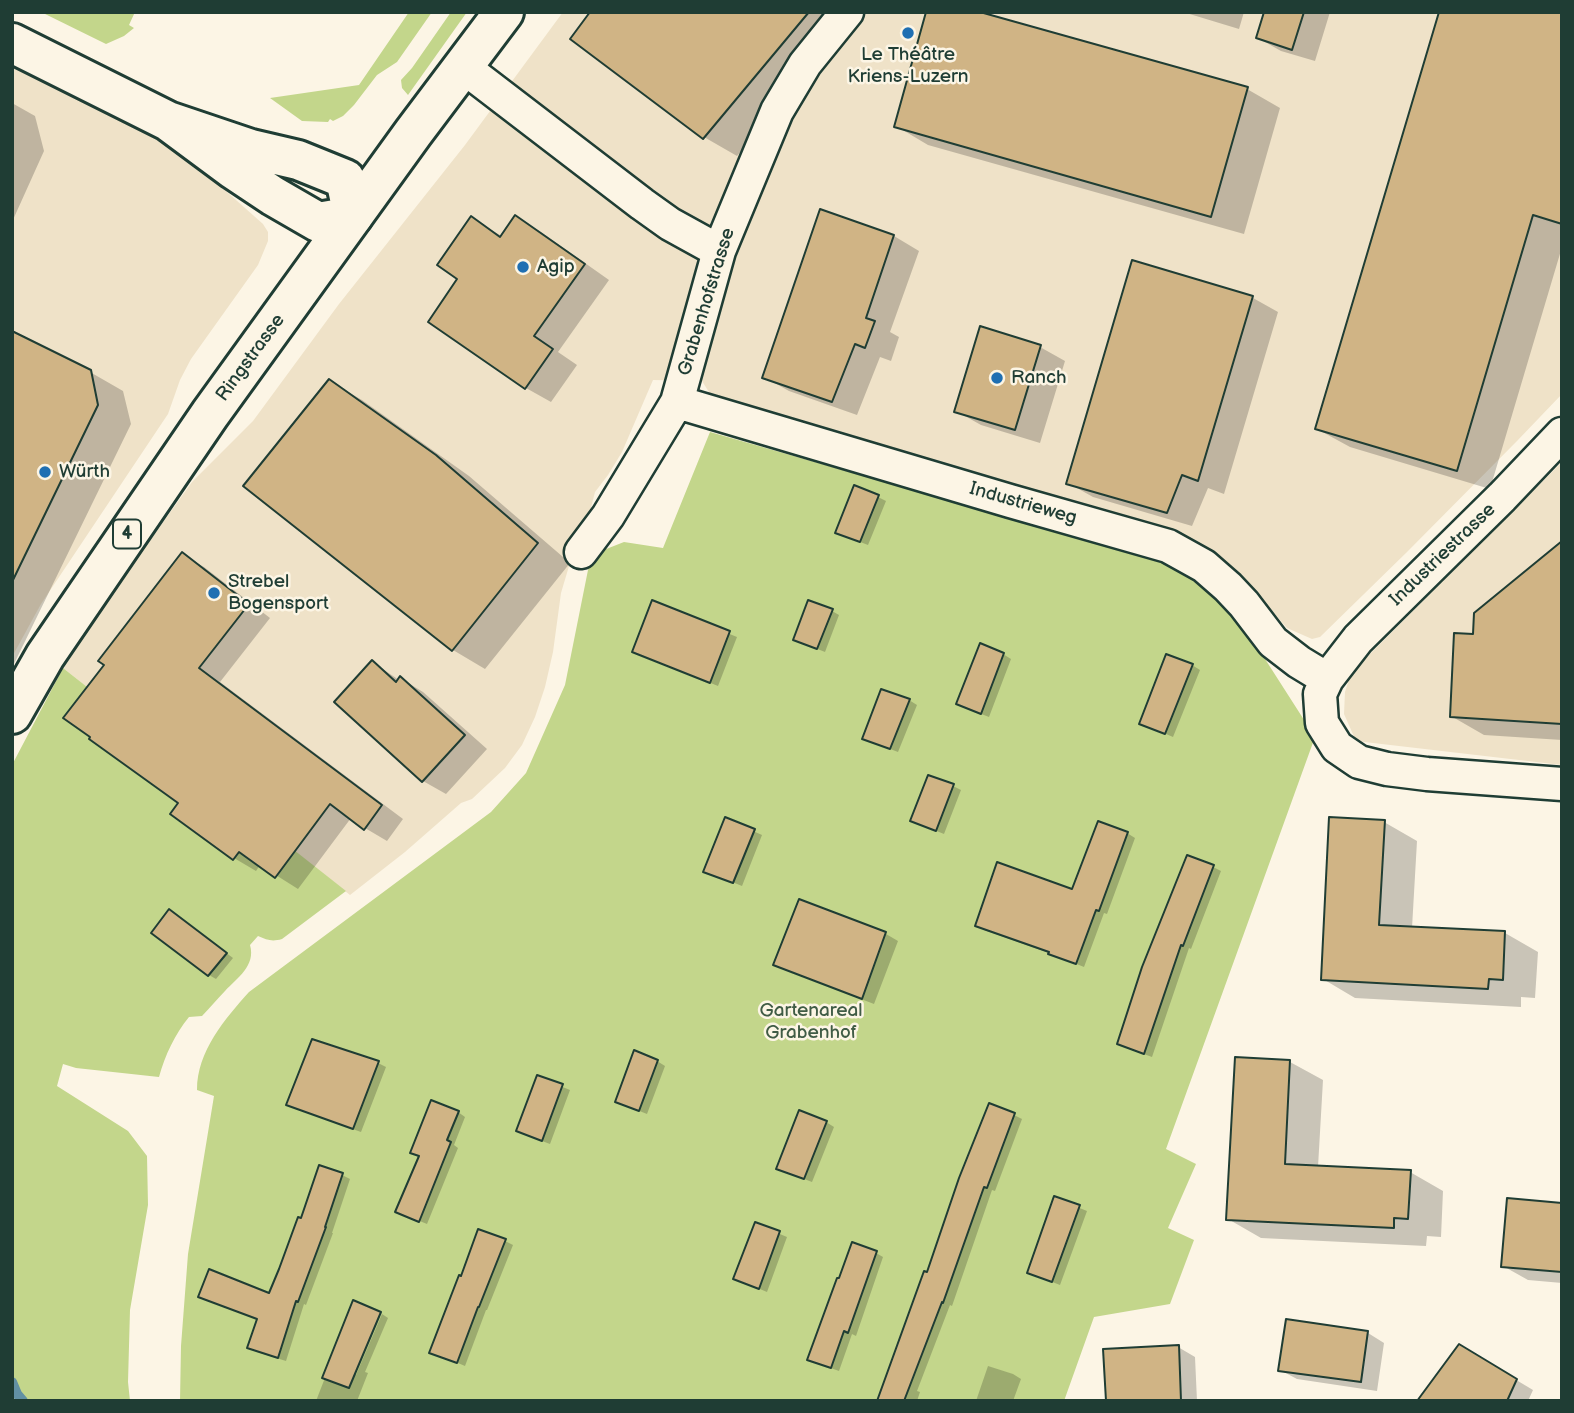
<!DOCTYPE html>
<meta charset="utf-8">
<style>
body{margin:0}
#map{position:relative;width:1574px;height:1413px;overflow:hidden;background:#fcf5e5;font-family:"Balsamiq Sans",sans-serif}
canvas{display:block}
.frame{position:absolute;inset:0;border:14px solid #1f3d34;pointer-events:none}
</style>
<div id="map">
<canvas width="1574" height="1413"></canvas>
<div class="frame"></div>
</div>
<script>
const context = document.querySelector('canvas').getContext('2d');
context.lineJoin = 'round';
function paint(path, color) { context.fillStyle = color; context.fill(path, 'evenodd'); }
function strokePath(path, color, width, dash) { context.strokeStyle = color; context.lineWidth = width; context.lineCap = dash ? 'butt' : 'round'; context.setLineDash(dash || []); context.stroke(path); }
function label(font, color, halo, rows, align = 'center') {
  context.font = font + ' "Balsamiq Sans",sans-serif'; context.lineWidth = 5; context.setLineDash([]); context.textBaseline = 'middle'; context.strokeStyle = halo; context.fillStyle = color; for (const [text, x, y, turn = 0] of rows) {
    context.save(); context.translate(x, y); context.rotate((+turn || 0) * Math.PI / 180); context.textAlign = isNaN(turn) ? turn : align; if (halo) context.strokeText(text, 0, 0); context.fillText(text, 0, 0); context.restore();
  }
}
paint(new Path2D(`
 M563,12H1562V394L1517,441L1407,552L1320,637L1312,639L1287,628L1257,594L1183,538L712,397L702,381L653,380L622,452L608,475L595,492L585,531L572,556L561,593L553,652L545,687L535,717L522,745L505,768L472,799L461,803L405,852L350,895L63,668L94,618L192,482L253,421L339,304L465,145Z
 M12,60L130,120L200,168L263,224L268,232V241L258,265L191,359L180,380L168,414L41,604L12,657Z
 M1562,462V765L1356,741L1344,714L1345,692L1351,673Z`), '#efe2c8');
paint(new Path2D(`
 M41,12H135L129,25L134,28L124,36L106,44Z
 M409,12H432L397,62L377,75L354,105L343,116L333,121L330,119L328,122L302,121L270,98L359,85Z
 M451,12H467L408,95L402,88L401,80L412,68Z
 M710,432L1185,568L1214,590L1258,648L1315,737L1166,1149L1196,1164L1168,1228L1194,1240L1170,1304L1094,1317L1064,1401H180L181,1346L188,1254L214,1096L197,1090C197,1051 225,1019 249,992L491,812L526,773L565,685L591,555L624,542L663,548Z
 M63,668L346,891L282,939C272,942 267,940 258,936L250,945C256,966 237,978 225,991C217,999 210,1008 202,1016L189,1017C175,1034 165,1055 159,1077L76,1068L63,1064L57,1086L128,1131L147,1156L148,1205L130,1310L128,1382L130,1401H12V765Z`), '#c3d68b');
paint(new Path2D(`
 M593,12H857L737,156L704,137Z
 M1183,12H1244L1239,29Z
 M1266,12H1330L1315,61L1281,51L1258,38Z
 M1562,12V247L1490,489L1350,447L1317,429Z
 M1247,89L1280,108L1244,234L928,145L896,126Z
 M12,103L35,116L44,151L12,222Z
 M822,212L894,236L919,251L890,332L899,337L891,361L880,357L857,415L789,391L764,377Z
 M472,218L503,237L516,218L541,232L609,280L558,352L577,365L551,402L526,388L430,322L460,279Z
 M1134,262L1253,298L1278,312L1224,494L1208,488L1192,526L1093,497L1068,483Z
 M12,333L90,372L123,391L131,424L12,668Z
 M1040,347L1065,361L1040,443L981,425L956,411Z
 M329,381L362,400L469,476L570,563L485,669L453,650Z
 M878,497L886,501L868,545L837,533Z
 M1562,543V740L1484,735L1451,716L1474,636Z
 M182,555L204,567L270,618L220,682L403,819L387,841L365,828L351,818L298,889L260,865L256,871L234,858L180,803L107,665Z
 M653,603L737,637L718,686L642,655Z
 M832,611L839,615L825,652L795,640Z
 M1003,654L1011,659L989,717L966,708Z
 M372,662L399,680L400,678L423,692L487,749L446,794L423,781Z
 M1192,665L1200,670L1173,737L1141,723Z
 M909,700L917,705L898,752L872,742Z
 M953,786L961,790L944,834L912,821Z
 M726,819L762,835L742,886L705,871Z
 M1384,822L1417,841L1412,928L1505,933L1538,952L1535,998L1521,997V1007L1355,998L1323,979Z
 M1127,833L1135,838L1107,914L1104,913L1084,967L1052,954L984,930L977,926L1073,892Z
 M1213,867L1221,871L1191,949L1189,948L1152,1057L1127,1048L1119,1043Z
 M800,901L886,934L898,941L874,1004L788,971L776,964Z
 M177,916L233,958L216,979L209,975Z
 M1237,1059L1290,1062L1323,1080L1318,1167L1410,1172L1443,1191L1441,1237L1427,1236L1426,1246L1261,1238L1228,1219Z
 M657,1061L665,1066L647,1114L617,1102Z
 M378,1063L386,1067L361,1132L296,1109L289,1104Z
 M538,1077L570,1090L550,1144L526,1135Z
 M458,1112L465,1117L454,1145L458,1148L427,1224L405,1215Z
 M1014,1115L1022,1119L995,1191L992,1190L952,1306L950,1305L917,1391L920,1392L917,1401H878L928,1275Z
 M826,1122L834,1127L812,1182L786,1172Z
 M342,1175L350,1179L332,1233H333L306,1305L304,1304L286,1361L257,1352L249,1347L258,1319L302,1221Z
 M1055,1198L1087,1211L1060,1285L1037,1276Z
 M1562,1204V1283L1528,1280L1503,1266Z
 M756,1224L787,1237L767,1292L736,1279Z
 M505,1241L513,1245L487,1310H486L465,1366L432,1352L462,1278Z
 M876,1253L883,1257L856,1336L852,1334L839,1371L817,1363Z
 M354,1303L353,1373L356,1375L382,1314L388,1318L365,1372L368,1373L357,1401H316Z
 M1368,1333L1384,1343L1377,1391L1297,1379L1280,1370Z
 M1178,1347L1195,1357L1197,1401H1155Z
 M1476,1356L1533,1390L1528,1401H1430Z
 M988,1366L1013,1374L1021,1379L1013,1401H976Z`), '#0003');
strokePath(new Path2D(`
 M12,1382L17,1394L23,1401`), '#6291a4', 10);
const building = new Path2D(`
 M590,12H809L703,139L570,39Z
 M926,12H980L1248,87L1211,217L894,127Z
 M1264,12H1304L1292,50L1256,38Z
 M1439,12H1562V224L1533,215L1457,471L1315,429Z
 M820,209L894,235L866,318L875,321L865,348L855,344L832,402L762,378Z
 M515,215L585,264L534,336L553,349L525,389L428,322L457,279L437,265L471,216L500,237Z
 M1132,260L1253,296L1198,481L1182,475L1167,513L1066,484Z
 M980,326L1041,345L1015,430L954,412Z
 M12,331L91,370L98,405L12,582Z
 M329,379L436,455L538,543L452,651L243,486Z
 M854,485L879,495L860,542L835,533Z
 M1562,541V724L1450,717L1454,633L1473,634L1474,613Z
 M182,552L249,604L199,668L382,805L364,830L330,804L275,878L239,852L233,860L170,814L178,803L89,739L90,737L63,718L104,665L98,661Z
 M652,600L730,631L710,683L632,652Z
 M808,600L833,609L817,649L793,640Z
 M980,643L1004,653L981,714L956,704Z
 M1166,654L1193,664L1165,734L1139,724Z
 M372,660L396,682L400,676L465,735L422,782L334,702Z
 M881,689L910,699L890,749L862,739Z
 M928,775L954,784L936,831L910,821Z
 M725,817L755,829L733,883L703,872Z
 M1329,817L1385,820L1379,925L1505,931L1503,980L1489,979L1488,989L1321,980Z
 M1098,821L1128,832L1099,911L1096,910L1076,964L1048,954L1049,952L975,926L997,862L1072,889Z
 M1187,855L1214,865L1183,946L1181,945L1144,1054L1117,1044L1142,967Z
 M799,899L886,932L862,999L773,965Z
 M169,909L227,953L208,976L151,933Z
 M312,1039L379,1061L353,1129L286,1105Z
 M634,1050L658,1060L639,1111L615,1102Z
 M1235,1057L1290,1060L1285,1164L1411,1170L1408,1219L1394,1218V1228L1226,1220Z
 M537,1075L563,1084L542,1141L516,1131Z
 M431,1100L459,1111L447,1140L451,1142L419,1222L395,1212L419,1156L410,1153Z
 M989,1103L1015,1113L987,1188L984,1187L943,1303L942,1302L904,1401H877L924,1271L927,1272L959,1178Z
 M799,1110L827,1121L804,1179L776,1169Z
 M319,1165L343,1173L325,1227H326L298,1302L296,1301L278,1358L247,1348L257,1319L198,1297L209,1269L269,1293L279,1269L298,1217L301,1218Z
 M1054,1196L1080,1205L1052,1282L1027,1273Z
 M1507,1198L1562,1203V1272L1501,1267Z
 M755,1222L780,1231L759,1289L733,1279Z
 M478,1229L506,1239L479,1307H478L457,1363L429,1353L459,1275L461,1276Z
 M852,1242L877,1251L848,1333L844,1331L831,1368L807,1360L837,1278H839Z
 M353,1300L381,1312L349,1388L322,1378Z
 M1286,1319L1368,1331L1361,1382L1278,1371Z
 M1459,1344L1517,1379L1507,1401H1417Z
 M1179,1345L1181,1401H1106L1103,1349Z`);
paint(building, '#d0b485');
strokePath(building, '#1f3d34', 2);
const street = new Path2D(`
 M462,66L642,204L670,224L719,251
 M677,402L1010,501L1168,546L1204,566L1228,587L1244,604L1273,642L1299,662L1327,679
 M1562,434L1502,497L1358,639L1327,679L1320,694L1322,723L1337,747L1359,762L1387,769L1427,774L1562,784
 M581,552L608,516L677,402L719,251L777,111L805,64L847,12`);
const secondary = new Path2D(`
 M12,43L168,121L251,149L298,160L345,179L353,216L318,222L273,196L234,170L168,121`);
const primary = new Path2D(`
 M12,714L45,656L210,414L413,133L504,12`);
strokePath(street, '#1f3d34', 37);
strokePath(secondary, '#1f3d34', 44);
strokePath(primary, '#1f3d34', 44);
strokePath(street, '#fcf5e5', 32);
strokePath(secondary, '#fcf5e5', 38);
strokePath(primary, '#fcf5e5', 38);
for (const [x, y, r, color] of [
 [908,33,7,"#1f6fb2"],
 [523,267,7,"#1f6fb2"],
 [997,378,7,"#1f6fb2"],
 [45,472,7,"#1f6fb2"],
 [214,593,7,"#1f6fb2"]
]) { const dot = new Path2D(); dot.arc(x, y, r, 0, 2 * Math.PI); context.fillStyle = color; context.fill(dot); strokePath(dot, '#fcf5e5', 2.5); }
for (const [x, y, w] of [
 [127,534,28]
]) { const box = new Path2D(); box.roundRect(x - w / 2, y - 14.5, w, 29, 5); context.fillStyle = '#fcf5e5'; context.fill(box); strokePath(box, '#1f3d34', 2); }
label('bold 18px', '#1f3d34', null, [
 ["4",127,534]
]);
label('19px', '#1f3d34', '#fcf5e5', [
 ["Le Théâtre",908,55,"center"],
 ["Kriens-Luzern",908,77,"center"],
 ["Agip",537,267],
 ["Ranch",1011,378],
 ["Würth",59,472],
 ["Strebel",228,582],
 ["Bogensport",228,604]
], 'left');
label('19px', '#1f3d34', '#fcf5e5', [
 ["Grabenhofstrasse",707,302,-73],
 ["Ringstrasse",251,358,-54],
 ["Industrieweg",1023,504,16],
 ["Industriestrasse",1443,555,-44]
]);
label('19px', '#405c45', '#fcf5e5', [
 ["Gartenareal",811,1011],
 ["Grabenhof",811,1033]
]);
</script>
